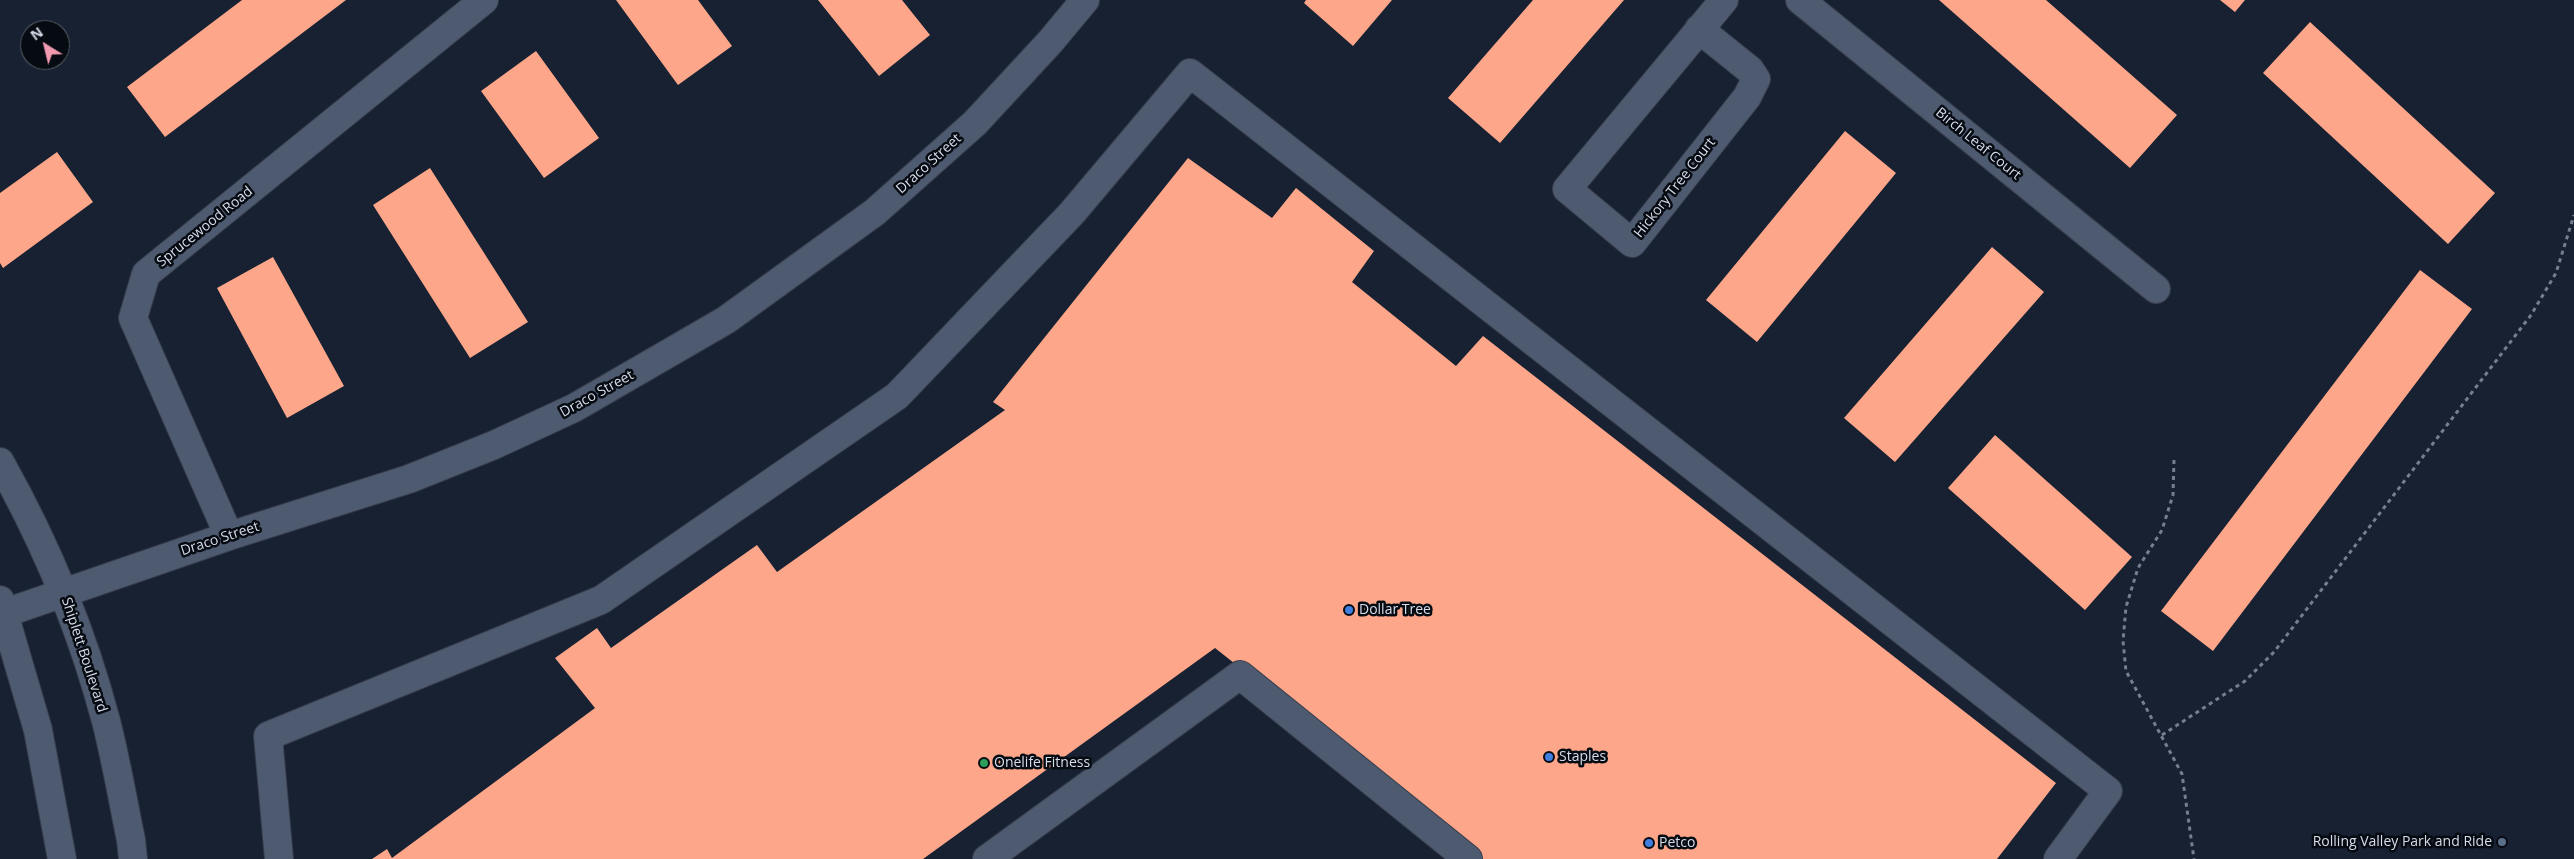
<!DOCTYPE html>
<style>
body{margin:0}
#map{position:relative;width:2574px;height:859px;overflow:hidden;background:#172132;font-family:"Open Sans",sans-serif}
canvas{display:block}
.north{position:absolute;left:20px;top:20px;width:50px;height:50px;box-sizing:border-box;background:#060b12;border:1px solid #595f68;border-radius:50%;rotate:324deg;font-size:14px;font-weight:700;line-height:20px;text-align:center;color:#d6ddea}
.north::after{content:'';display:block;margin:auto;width:18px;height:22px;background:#f29aaf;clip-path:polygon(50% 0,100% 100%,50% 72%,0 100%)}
</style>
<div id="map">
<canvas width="2574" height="859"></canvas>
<div class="north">N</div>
</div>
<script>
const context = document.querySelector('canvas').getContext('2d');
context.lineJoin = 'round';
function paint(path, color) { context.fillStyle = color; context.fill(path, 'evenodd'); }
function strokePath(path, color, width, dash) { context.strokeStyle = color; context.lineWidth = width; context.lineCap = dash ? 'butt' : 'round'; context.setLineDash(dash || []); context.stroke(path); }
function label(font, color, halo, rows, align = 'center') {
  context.font = font + ' "Open Sans",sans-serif'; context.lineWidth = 5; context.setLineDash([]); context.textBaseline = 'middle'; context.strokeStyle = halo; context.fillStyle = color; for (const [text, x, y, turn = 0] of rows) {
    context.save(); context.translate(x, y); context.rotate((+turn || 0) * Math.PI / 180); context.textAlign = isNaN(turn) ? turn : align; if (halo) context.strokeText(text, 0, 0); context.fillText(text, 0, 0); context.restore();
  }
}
paint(new Path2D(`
 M242,0H346L165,137L127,87Z
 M616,0H698L732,46L678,85Z
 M818,0H902L930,35L879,76Z
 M1306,0H1392L1353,46L1304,3Z
 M1533,0H1624L1500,143L1448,98Z
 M1939,0H2046L2177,115L2130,168Z
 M2220,0H2245L2235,12Z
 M2310,22L2495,193L2448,244L2263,73Z
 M536,51L599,138L544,178L481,91Z
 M1845,131L1896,173L1757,342L1706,300Z
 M57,152L93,202L3,268L0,263V193Z
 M1188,158L1272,218L1296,188L1374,251L1352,282L1456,366L1483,336L2056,783L1997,859H1482L1215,648L923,859H372L387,849L392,858L595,708L555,658L597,628L611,648L757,545L777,572L1005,410L993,402Z
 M430,168L528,322L470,358L373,205Z
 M1992,247L2044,292L1895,462L1844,418Z
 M273,257L344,386L287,418L217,288Z
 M2420,270L2472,309L2213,651L2161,611Z
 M1995,435L2132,557L2085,610L1948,488Z`), '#fda689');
const minor = new Path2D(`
 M1800,0L2156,289
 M1699,29L1750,70L1756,79L1747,97L1632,243L1567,189L1724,0
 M0,462C46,544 82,630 106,721C116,760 123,801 131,840L133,859
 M229,536L133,318L146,274L484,0
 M0,600L38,730L62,859
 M5,613L229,536L409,479L494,445L574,408L726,320L875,212L975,123L1050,42L1085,0
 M279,859L268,736L601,600L897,396L1072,213L1190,73L2108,791L2058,859
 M987,859L1240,675L1468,859`);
strokePath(minor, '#363d4c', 30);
strokePath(new Path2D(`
 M2174,460L2173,495L2162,530L2138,568L2126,607L2123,641L2126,671L2182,774L2194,859
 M2162,735L2245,681L2274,652L2531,315L2556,273L2574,215`), '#777f8e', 3, [4, 4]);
strokePath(minor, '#4e5a6f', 28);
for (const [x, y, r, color] of [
 [1349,610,5,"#3f7fe0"],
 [1549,757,5,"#3f7fe0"],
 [984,763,5,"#2e9e5b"],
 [2502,842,5,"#5c6f8a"],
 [1649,843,5,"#3f7fe0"]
]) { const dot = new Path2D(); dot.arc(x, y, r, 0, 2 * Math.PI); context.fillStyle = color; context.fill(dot); strokePath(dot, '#060b12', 2); }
label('14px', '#d6ddea', '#060b12', [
 ["Birch Leaf Court",1978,144,39],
 ["Draco Street",929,164,-42],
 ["Hickory Tree Court",1675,188,-52],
 ["Sprucewood Road",205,227,-39],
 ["Draco Street",597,394,-29],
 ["Draco Street",220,539,-18],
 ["Shiplett Boulevard",84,655,72]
]);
label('14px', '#d6ddea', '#060b12', [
 ["Dollar Tree",1359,610],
 ["Staples",1559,757],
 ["Onelife Fitness",994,763],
 ["Rolling Valley Park and Ride",2492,842,"right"],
 ["Petco",1659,843]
], 'left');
</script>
